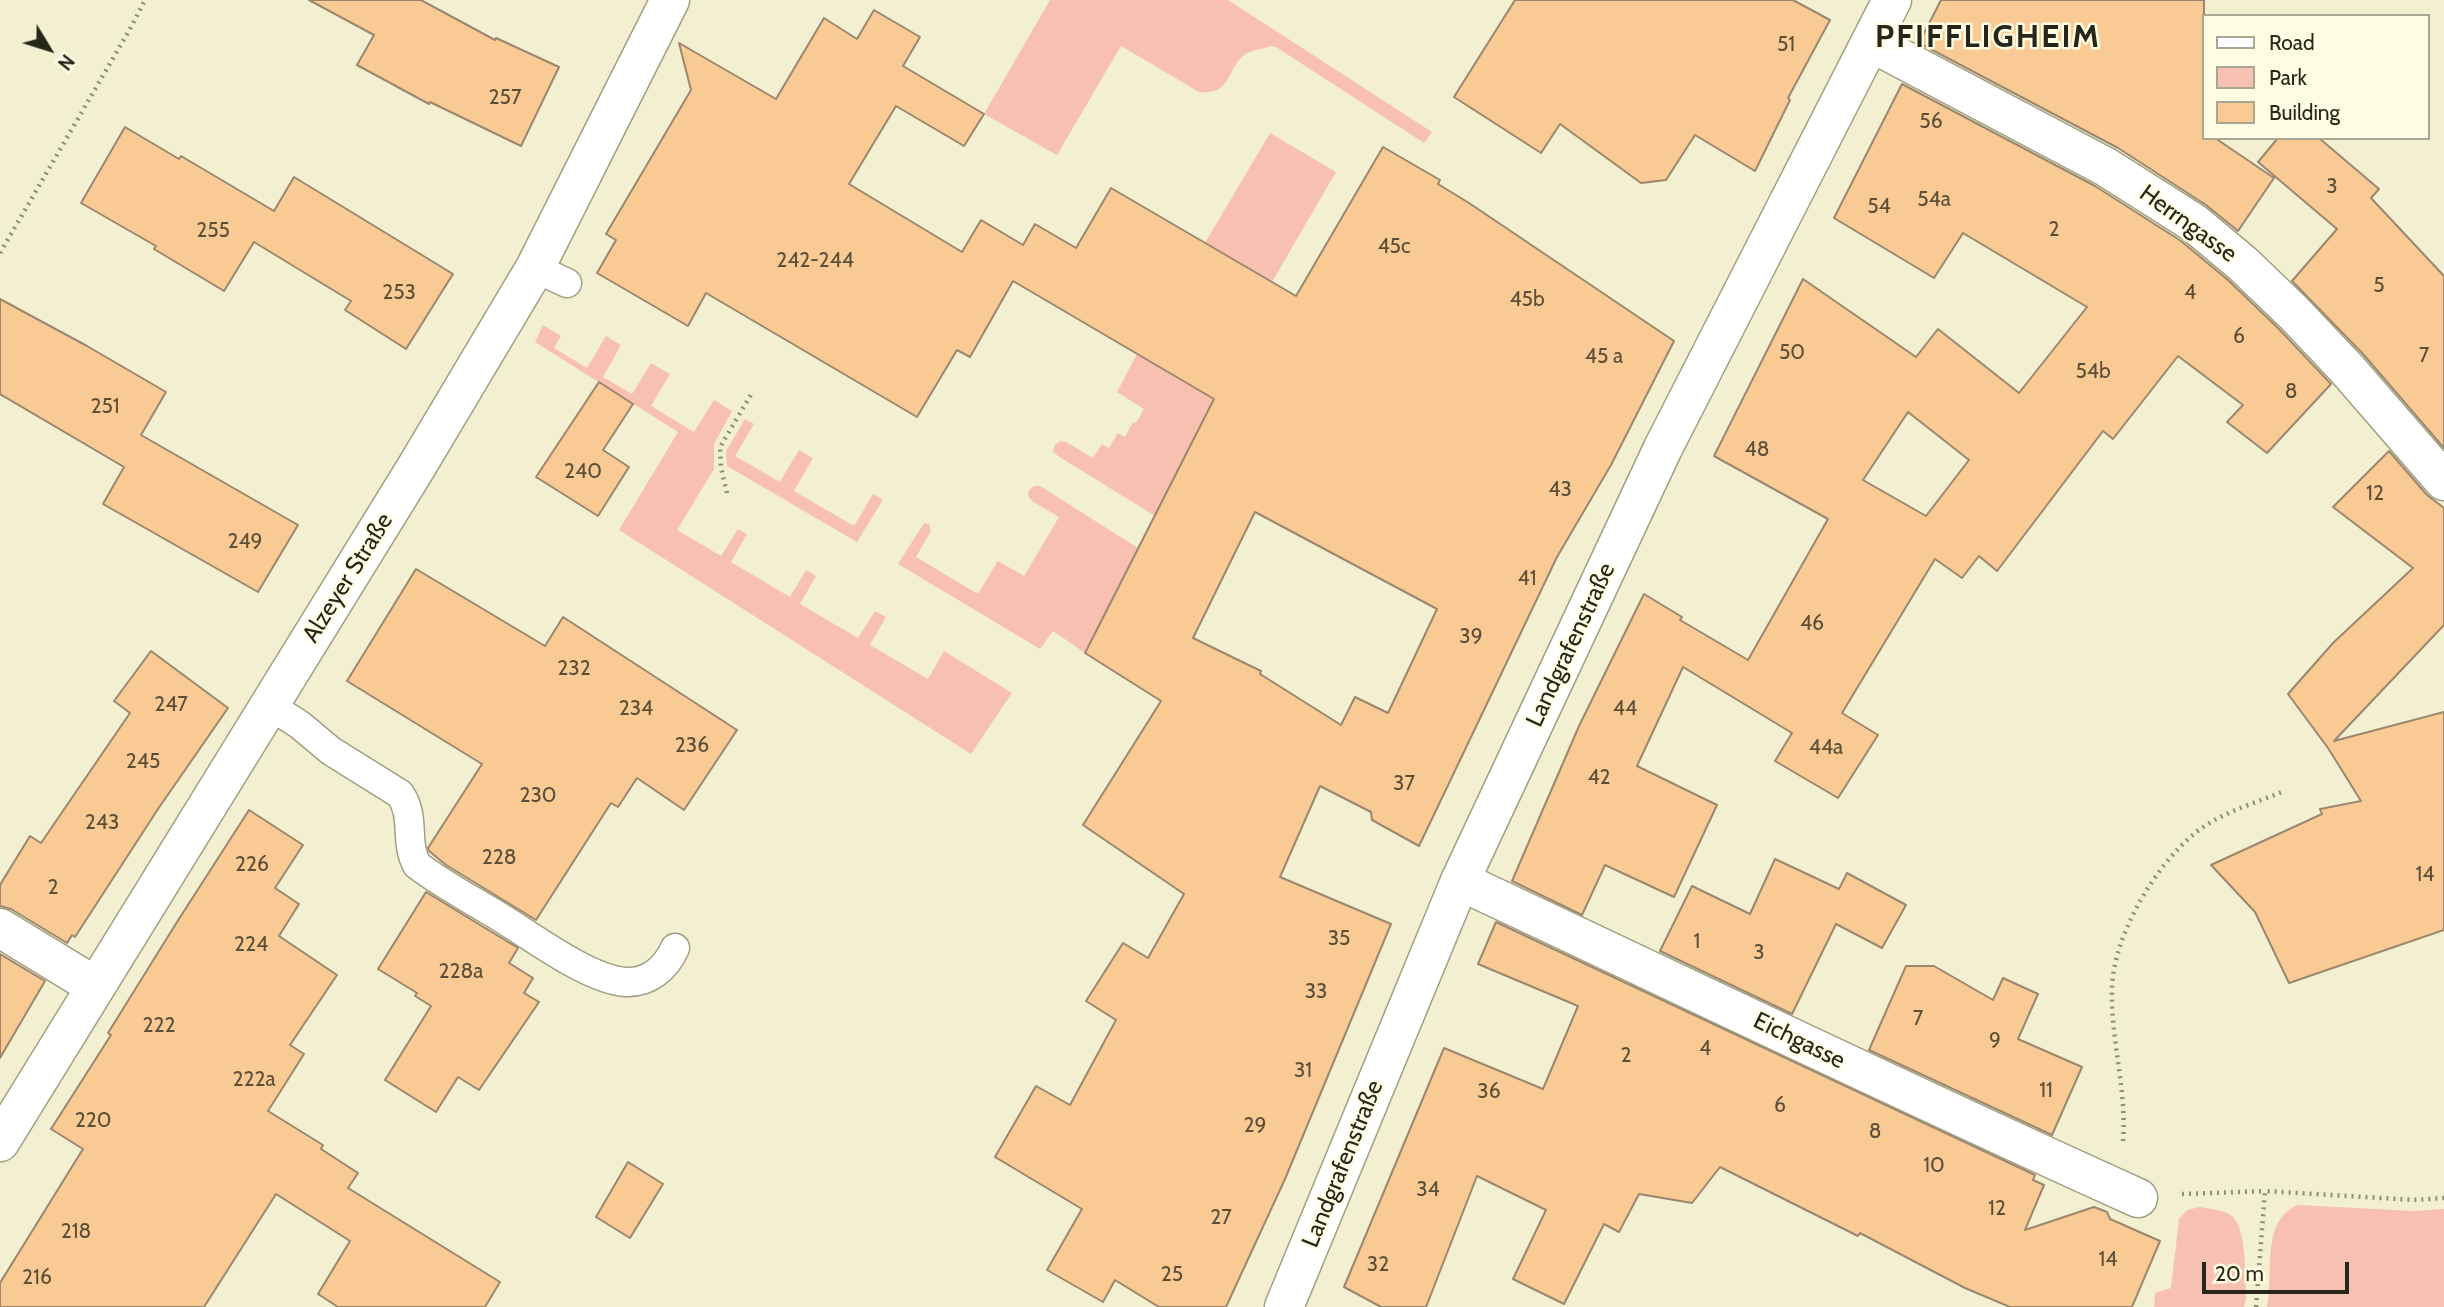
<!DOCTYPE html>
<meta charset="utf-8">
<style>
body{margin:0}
#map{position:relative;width:2444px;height:1307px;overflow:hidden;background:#f2f0d0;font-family:Cabin,sans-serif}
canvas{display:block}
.legend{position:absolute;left:2202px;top:14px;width:228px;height:126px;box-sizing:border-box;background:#fefde3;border:2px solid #a8a793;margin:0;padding:9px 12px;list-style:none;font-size:21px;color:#27261a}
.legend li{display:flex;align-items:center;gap:14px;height:35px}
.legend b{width:35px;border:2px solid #a8a793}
.north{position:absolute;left:14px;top:14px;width:70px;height:70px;-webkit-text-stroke:5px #fefde3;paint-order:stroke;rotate:128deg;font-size:19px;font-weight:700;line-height:28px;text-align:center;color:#27261a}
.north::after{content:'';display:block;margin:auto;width:24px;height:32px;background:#27261a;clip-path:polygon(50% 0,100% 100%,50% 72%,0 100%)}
.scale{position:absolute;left:2202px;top:1262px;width:147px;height:32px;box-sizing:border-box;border:4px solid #27261a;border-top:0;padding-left:9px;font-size:21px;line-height:24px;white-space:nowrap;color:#27261a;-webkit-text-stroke:5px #fefde3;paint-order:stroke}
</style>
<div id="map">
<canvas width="2444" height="1307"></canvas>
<ul class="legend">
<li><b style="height:9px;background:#fff"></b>Road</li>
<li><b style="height:19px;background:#f8c0b1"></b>Park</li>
<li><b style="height:19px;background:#f9ca94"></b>Building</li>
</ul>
<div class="north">N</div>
<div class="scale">20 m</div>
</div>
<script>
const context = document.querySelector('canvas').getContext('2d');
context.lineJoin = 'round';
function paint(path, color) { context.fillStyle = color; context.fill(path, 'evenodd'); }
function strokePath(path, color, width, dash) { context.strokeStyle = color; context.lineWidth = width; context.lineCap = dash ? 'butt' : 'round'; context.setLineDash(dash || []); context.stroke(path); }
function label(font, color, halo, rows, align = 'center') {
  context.font = font + ' Cabin,sans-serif'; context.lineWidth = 5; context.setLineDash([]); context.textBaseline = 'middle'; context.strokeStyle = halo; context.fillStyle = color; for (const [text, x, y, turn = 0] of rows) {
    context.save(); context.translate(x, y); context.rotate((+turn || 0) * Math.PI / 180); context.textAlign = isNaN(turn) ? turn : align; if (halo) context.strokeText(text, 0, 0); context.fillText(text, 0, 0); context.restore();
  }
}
paint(new Path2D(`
 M1050,0H1228L1432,132L1424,143L1276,47L1271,46C1263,49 1251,50 1244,55C1227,69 1231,96 1199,92L1121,46L1057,155L984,114Z
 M1270,133L1336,172L1272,282L1205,243Z
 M543,325L561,336L554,348L587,368L606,336L621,345L603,377L632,394L651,363L670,374L651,406L694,432L714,400L732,411L714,444V469L677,530L721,556L738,529L747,534L731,562L790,597L806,570L816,576L800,604L858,638L875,611L886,617L870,645L928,679L944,651L1012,693L971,754L619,530L678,432L535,342Z
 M1137,354L1214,399L1155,516L1058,456L1053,451L1055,445L1060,441L1066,442L1093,458L1102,444L1109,448L1118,433L1125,437L1133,422L1136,423L1144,409L1117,392Z
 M745,419L754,424L735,456L780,482L799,450L813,458L794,491L854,526L873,494L883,500L857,542L727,466L726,451Z
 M1034,486H1040L1138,548L1085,653L1053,631L1040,649L898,564L924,523L929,524L931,531L916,557L978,594L998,561L1024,576L1059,517L1032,501L1028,496L1029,490Z
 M2298,1205L2414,1211L2444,1209V1307H2267C2274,1275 2260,1220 2298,1205Z
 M2200,1207C2210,1209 2224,1210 2232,1216C2247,1228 2245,1279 2246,1298L2244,1307H2154L2155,1293L2171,1288L2179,1219L2187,1210Z`), '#f8c0b1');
const building = new Path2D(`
 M309,0H421L495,40L496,38L559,67L521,146L430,102L429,104L357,65L374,35Z
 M1515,0H1793L1830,20L1788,98L1790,100L1755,171L1695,135L1666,180L1641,183L1560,124L1541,153L1454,97Z
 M1941,0H2204V138H2215L2274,178L2238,231L2206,205L2118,148L1919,43Z
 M874,10L920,37L903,66L984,114L964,146L896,106L849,184L962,252L981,220L1023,245L1035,224L1076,248L1111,188L1296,296L1383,147L1440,180L1438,184L1469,203L1674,341L1611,465L1557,557L1419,846L1372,820L1371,812L1320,786L1280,877L1391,924L1285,1179L1226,1307H1159L1115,1280L1103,1302L1047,1270L1082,1209L995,1157L1036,1086L1070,1105L1116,1020L1086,1001L1123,943L1148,958L1184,894L1083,825L1161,701L1085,653L1214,399L1013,281L970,357L957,350L917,417L706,293L688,326L597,273L616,240L606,234L691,90L679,43L776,99L824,18L857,39ZM1255,512L1437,609L1388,713L1355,697L1341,725L1260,674L1261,671L1193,638Z
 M1902,84L2095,186L2181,241L2228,280L2278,328L2331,384L2267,453L2227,422L2243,405L2178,356L2113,439L2103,431L1997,571L1979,556L1962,578L1935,559L1842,713L1878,735L1838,798L1775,761L1792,733L1683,667L1637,766L1717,805L1674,897L1605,865L1582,915L1512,881L1579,726L1644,594L1682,617L1680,620L1748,660L1828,519L1714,456L1803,279L1916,357L1938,329L2019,393L2087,307L1963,233L1934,278L1834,218ZM1908,412L1969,460L1926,516L1863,480Z
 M125,127L179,159L181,156L274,211L294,177L453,274L406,349L345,310L351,301L254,242L224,291L154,249L156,246L81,203Z
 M2278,138H2319L2379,189L2371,198L2444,276V448L2363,354L2292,281L2337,229L2258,162Z
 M0,299L87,346L166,392L141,435L298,525L258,592L103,504L124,467L0,394Z
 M599,382L633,404L603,450L629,467L598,516L536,477Z
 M2389,451L2427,495L2444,508V625L2334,741L2444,712V930L2289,983L2255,912L2211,865L2322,814L2320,809L2361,801L2328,748L2288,694L2333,643L2413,568L2333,507Z
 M416,569L545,646L563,617L737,730L684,810L637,778L618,807L611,803L536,920L446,865L429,851L428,848L482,764L347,681Z
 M151,651L228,708L158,809L75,937L72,935L67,943L11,909L0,906V885L30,836L41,843L130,713L114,701Z
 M249,810L303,845L275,888L299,904L279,936L337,975L290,1045L304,1054L268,1111L323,1145L321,1149L358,1173L348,1188L500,1282L485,1307H338L318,1294L350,1241L276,1194L204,1307H0V1283L83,1149L51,1129L111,1035L108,1033L177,922Z
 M1775,859L1839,889L1847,873L1906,905L1882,948L1836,924L1792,1014L1660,951L1692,886L1750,914Z
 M426,892L518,948L509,963L533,978L524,993L539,1002L479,1090L458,1077L436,1112L385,1080L431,1006L415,996L417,993L378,969Z
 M1496,922L2035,1175L2033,1180L2044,1185L2025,1230L2094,1207L2107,1212L2110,1219L2160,1241L2132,1307H2010L1965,1288L1860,1233L1858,1236L1720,1167L1692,1203L1639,1194L1619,1232L1604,1224L1564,1304L1513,1279L1546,1210L1477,1176L1426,1307H1381L1344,1287L1444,1048L1543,1089L1578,1006L1478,964Z
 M0,954L45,981L0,1058Z
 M1906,966H1934L1993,1000L2003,978L2038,994L2018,1039L2082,1067L2052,1135L1869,1050Z
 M628,1162L663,1184L630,1238L596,1217Z`);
paint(building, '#f9ca94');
strokePath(building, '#9b876f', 2);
const lane = new Path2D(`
 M535,268L567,283
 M269,705L300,725L331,751L400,794C416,817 404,841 417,865C443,885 474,901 503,919C534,938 590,980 626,982C649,983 666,968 675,948`);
const street = new Path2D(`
 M1872,43L2106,167L2194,223L2243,264L2294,313L2347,369L2444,481
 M1460,881C1686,987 1911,1096 2138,1198
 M0,928L95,986`);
const secondary = new Path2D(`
 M0,1142L417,466L535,268L670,0
 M1284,1307L1460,881L1663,448L1892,0`);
strokePath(lane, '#a19f81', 31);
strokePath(street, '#a19f81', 41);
strokePath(secondary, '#a19f81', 41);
strokePath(new Path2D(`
 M0,253L130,29L145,0
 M727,493L721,468L720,447L752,393
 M2123,1141C2127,1090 2111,1042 2112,991C2112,938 2154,867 2194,834C2219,813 2253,804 2282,792
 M2182,1194L2265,1191
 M2256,1307L2265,1191L2414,1200L2444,1198`), '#8f8d77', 4.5, [2, 5]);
strokePath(lane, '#fff', 28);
strokePath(street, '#fff', 38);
strokePath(secondary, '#fff', 38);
label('21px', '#5c4f38', null, [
 ["51",1786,45],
 ["257",505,98],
 ["56",1931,122],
 ["3",2332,187],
 ["54a",1934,200],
 ["54",1879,207],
 ["2",2054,230],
 ["255",213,231],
 ["45c",1394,247],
 ["242-244",815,261],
 ["5",2379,286],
 ["253",399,293],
 ["4",2190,293],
 ["45b",1527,300],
 ["6",2239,337],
 ["50",1792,353],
 ["7",2424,356],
 ["45 a",1604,357],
 ["54b",2093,372],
 ["8",2291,392],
 ["251",105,407],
 ["48",1757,450],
 ["240",583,472],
 ["43",1560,490],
 ["12",2375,494],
 ["249",245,542],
 ["41",1527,579],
 ["46",1812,624],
 ["39",1471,637],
 ["232",574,669],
 ["247",171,705],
 ["234",636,709],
 ["44",1625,709],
 ["236",692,746],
 ["44a",1826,748],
 ["245",143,762],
 ["42",1599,778],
 ["37",1404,784],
 ["230",538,796],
 ["243",102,823],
 ["228",499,858],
 ["226",252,865],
 ["14",2425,875],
 ["2",53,888],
 ["35",1339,939],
 ["1",1697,942],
 ["224",251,945],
 ["3",1759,953],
 ["228a",461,972],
 ["33",1316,992],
 ["7",1918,1019],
 ["222",159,1026],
 ["9",1995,1041],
 ["4",1705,1049],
 ["2",1626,1056],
 ["31",1303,1071],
 ["222a",254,1080],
 ["11",2046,1091],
 ["36",1489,1092],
 ["6",1780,1106],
 ["220",93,1121],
 ["29",1255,1126],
 ["8",1875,1132],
 ["10",1934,1166],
 ["34",1428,1190],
 ["12",1997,1209],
 ["27",1221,1218],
 ["218",76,1232],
 ["14",2108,1260],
 ["32",1378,1265],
 ["25",1172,1275],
 ["216",37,1278]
]);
label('24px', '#27261a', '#fefde3', [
 ["Herrngasse",2188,224,36],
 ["Alzeyer Straße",348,578,-58],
 ["Landgrafenstraße",1571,645,-65],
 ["Eichgasse",1799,1041,26],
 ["Landgrafenstraße",1343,1164,-68]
]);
context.letterSpacing = '2px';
label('bold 32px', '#27261a', '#fefde3', [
 ["PFIFFLIGHEIM",1988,38]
]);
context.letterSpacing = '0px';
</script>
